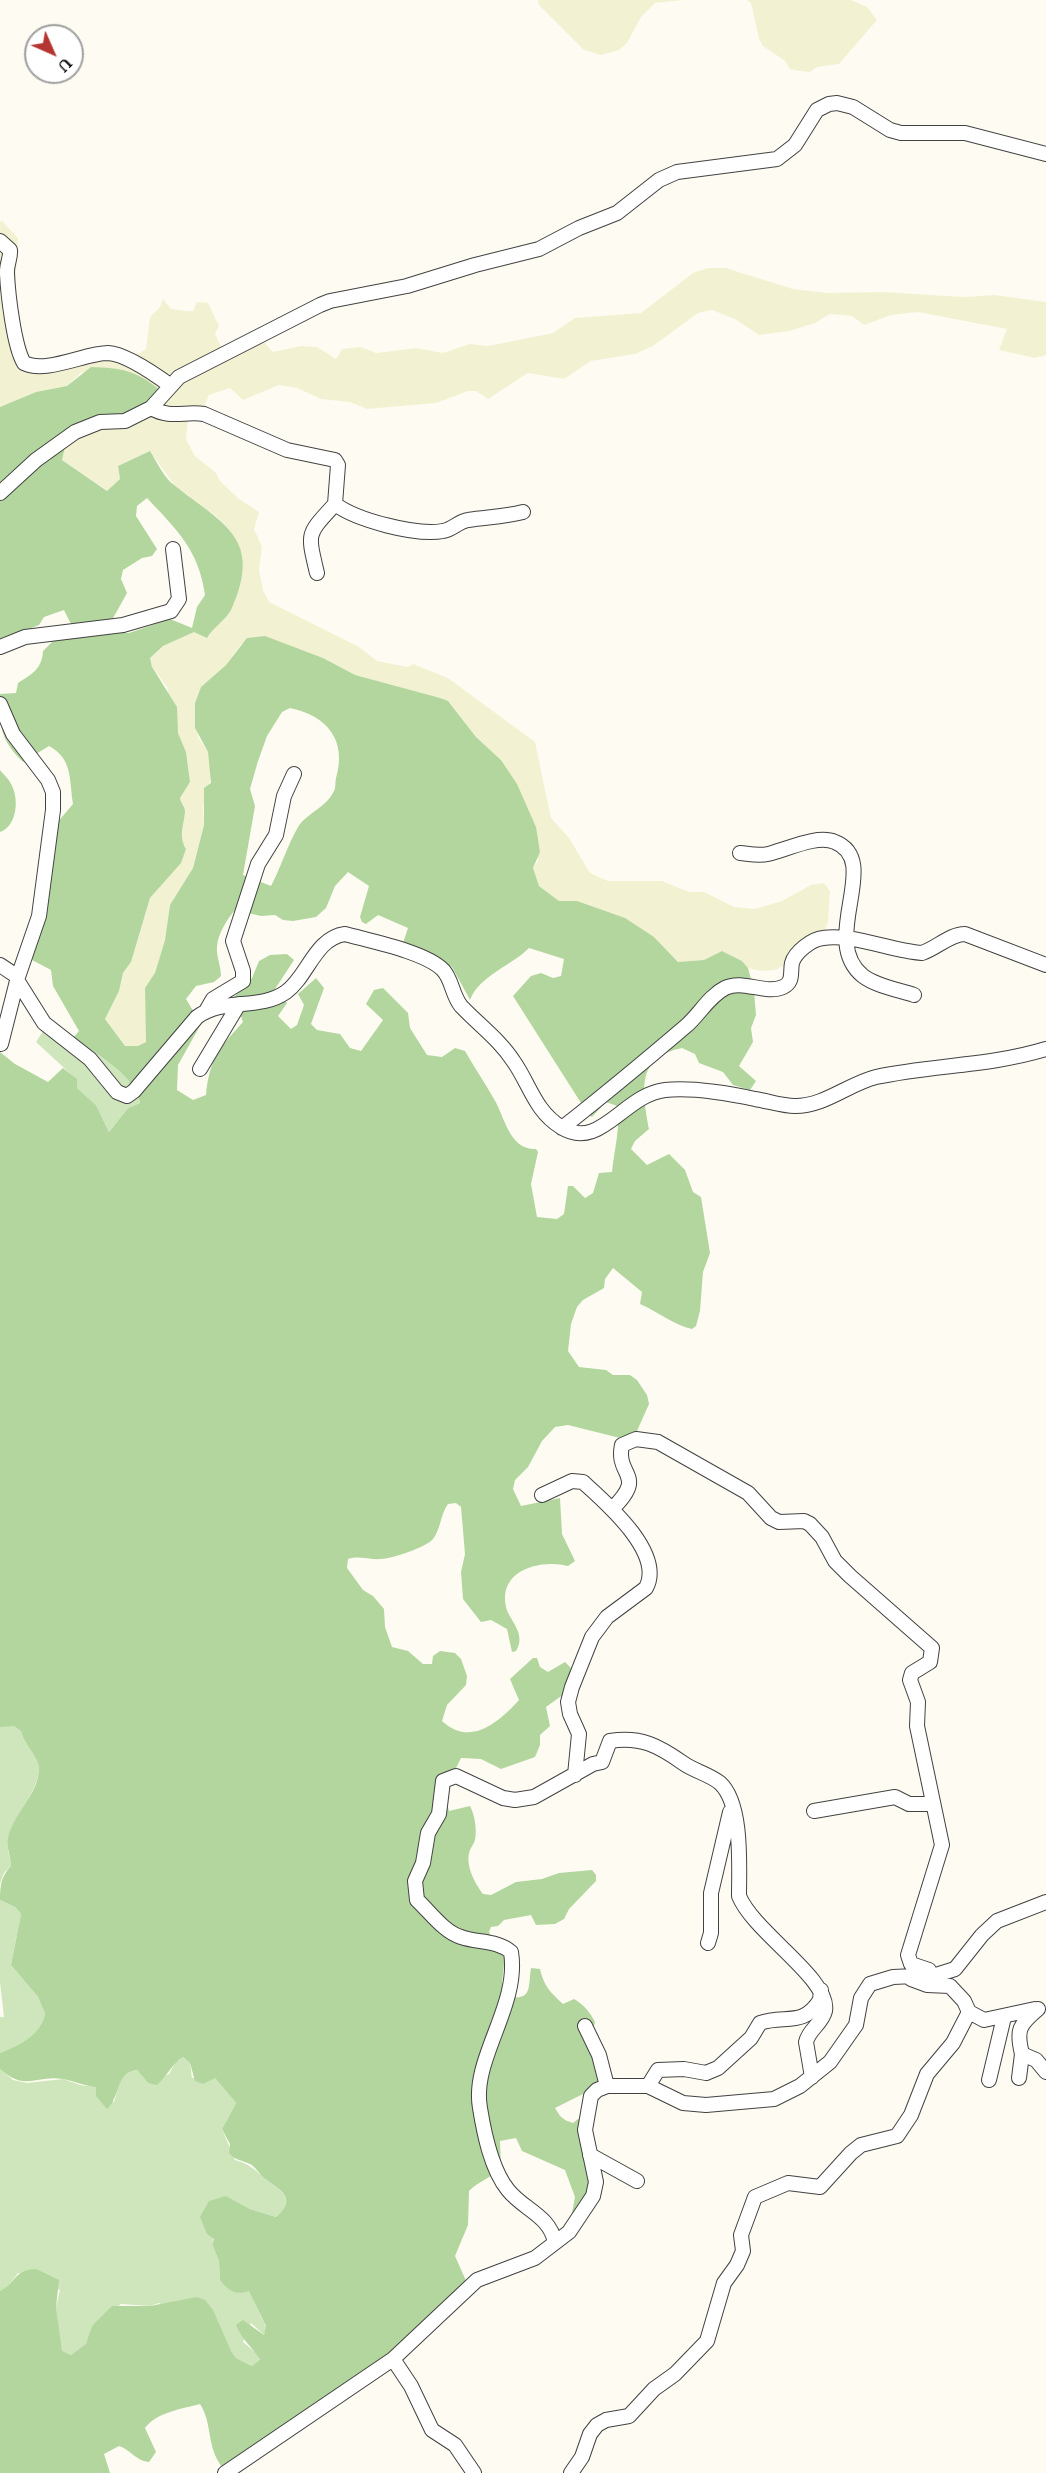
<!DOCTYPE html>
<style>
body{margin:0}
#map{position:relative;width:1046px;height:2473px;overflow:hidden;background:#fefcf2;font-family:Lora,serif}
canvas{display:block}
.north{position:absolute;left:24px;top:24px;width:60px;height:60px;box-sizing:border-box;background:#fff;border:2px solid #9f9f9f;border-radius:50%;rotate:135deg;font-size:16px;font-weight:700;line-height:24px;text-align:center;color:#0f0f0f}
.north::after{content:'';display:block;margin:auto;width:21px;height:27px;background:#b43531;clip-path:polygon(50% 0,100% 100%,50% 72%,0 100%)}
</style>
<div id="map">
<canvas width="1046" height="2473"></canvas>
<div class="north">U</div>
</div>
<script>
const context = document.querySelector('canvas').getContext('2d');
context.lineJoin = 'round';
function paint(path, color) { context.fillStyle = color; context.fill(path, 'evenodd'); }
function strokePath(path, color, width, dash) { context.strokeStyle = color; context.lineWidth = width; context.lineCap = dash ? 'butt' : 'round'; context.setLineDash(dash || []); context.stroke(path); }
paint(new Path2D(`
 M538,0H683L655,3L641,17L627,43L619,50L601,55L584,50L539,5Z
 M747,0H851L867,7L877,20L839,64L817,67L810,72L799,71L790,69L785,61L763,46L759,39L751,3Z
 M2,221L18,238L14,306L30,357L45,361L64,358L83,349L111,346L128,354H138L146,349L150,317L160,307L163,299L171,309L185,311H193L197,302L208,303L219,326L215,334L221,347L239,350L263,341L273,352L301,346L317,347L336,359L342,349L361,347L376,353L416,348L443,353L470,344L488,346L553,333L575,318L641,313L693,273L708,268H726L793,289L828,293L882,292L964,297L994,295L1046,302V355L1035,358L999,350L1007,329L918,312L891,315L864,325L852,316L830,314L815,323L789,331L759,335L735,319L712,310L698,313L653,346L635,354L591,361L564,379L528,373L488,399L476,391H468L436,403L367,409L350,402L321,399L297,388L279,385L243,400L230,388L209,395L202,411L188,418L186,439L195,456L216,473L220,481L239,499L259,512L254,529L262,547L259,570L263,590L269,602L359,647L377,661L408,667L413,664L448,678L535,742L551,818L569,838L590,873L608,881H662L689,892H704L734,907L755,909L782,901L811,885L824,883L830,891L828,922L823,934L787,964L775,970L760,971L748,968L742,961L722,951L704,960L678,962L654,937L577,901H559L539,886L533,868L538,861L536,827L501,760L476,737L448,701L354,675L323,658L282,643L241,644L226,665L201,687L195,703L198,737L208,752L212,774L203,807L204,825L193,868L170,905L165,940L155,974L145,988L147,1042L138,1046H125L105,1019L119,991L123,973L131,962L150,898L181,862L186,849L181,842L180,829L185,809L180,798L190,782L186,752L178,733L167,687L152,667L150,658L163,646L194,631L207,637L213,628L230,613L229,529L216,516L174,485L150,451L118,466L120,479L108,491L62,460L83,371L67,386L36,392L0,407V222Z`), '#f2f2d3');
paint(new Path2D(`
 M43,1031L64,1048L73,1038C94,1052 136,1076 140,1103L128,1108L109,1132L96,1105L77,1088L76,1079L36,1042Z
 M6,1725L15,1726L21,1731C24,1745 39,1757 39,1769C38,1794 5,1826 8,1848C8,1854 11,1859 11,1866L4,1873L0,1884V1727Z
 M0,1900L15,1907L21,1914L11,1965L38,1997L45,2014C40,2036 19,2045 0,2053V2017H4L0,1982Z
 M183,2057L190,2063L192,2078H215L236,2103L222,2129L235,2160C249,2164 253,2168 263,2177C277,2189 299,2197 276,2217L250,2209L225,2196L212,2244L219,2261L220,2280L249,2290L266,2327L264,2335L251,2323L243,2342L256,2353L260,2361L252,2366L236,2358L231,2351L159,2303L150,2306L121,2304L92,2326L87,2344L71,2355L61,2351L56,2307L60,2290L18,2273L6,2289L0,2291V2069L13,2080L27,2083L63,2079L80,2085L97,2087L114,2102C119,2087 119,2073 137,2070L148,2083L169,2074L175,2063Z`), '#cfe6bd');
paint(new Path2D(`
 M91,367C122,368 135,370 160,390L159,394L132,415L68,434L62,460L107,491L120,479L118,466L150,451C157,462 164,478 174,485C223,524 264,538 231,610C226,620 213,627 207,638L194,632L163,646L150,658L152,667L177,707L178,733L186,752L190,782L180,798C181,803 185,807 185,811C184,826 178,835 186,849L181,863L150,898L131,962L123,973L119,991L105,1019L125,1046H138L146,1042L145,988L155,973L165,940L170,905L193,868L204,825V788L211,783L208,752L195,728V703L201,687L226,665L247,638L265,636L323,658L355,675L440,698L448,701L476,737L501,760L517,784L536,827L540,852L533,868L539,886L559,901H577L625,918L654,937L678,962L704,960L722,951L742,961L748,968L754,991L756,1015L751,1028L753,1042L739,1066L756,1081L750,1090L733,1085L723,1072L699,1063L695,1054L682,1048C636,1057 642,1090 649,1129L635,1141L631,1149L647,1165L669,1154L685,1170L693,1192L701,1197L710,1253L703,1272L700,1311L696,1326L692,1329C675,1326 657,1311 640,1304L642,1292L613,1268L605,1279L604,1288L583,1300L577,1307L571,1324L568,1351L579,1367L606,1370L613,1375H630L637,1380L647,1395L649,1404L637,1431L620,1438L568,1425L555,1427L542,1441L528,1467L515,1480L513,1489L521,1506L560,1498L562,1534L575,1561L568,1566C540,1559 498,1570 506,1607C509,1620 527,1634 516,1651L512,1652L507,1629L491,1620L481,1622L463,1599L461,1572L465,1554L461,1507L456,1503L448,1504C440,1515 441,1529 433,1539C427,1547 391,1559 381,1559C369,1560 359,1555 348,1559L347,1568L363,1590L373,1596L384,1609L385,1627L392,1647L408,1651L423,1664H432L433,1656L440,1651L455,1653L461,1659L467,1676L466,1685L447,1705L442,1721C470,1747 498,1723 519,1700L510,1679L533,1658H537L540,1667L548,1672L565,1662L571,1668L564,1694L546,1707L550,1726L540,1735V1745L535,1757L501,1769L481,1759L461,1758L454,1772L440,1777L449,1811L470,1806C475,1815 477,1830 475,1840C474,1844 470,1848 469,1853C466,1867 475,1883 483,1894L491,1895L516,1882L542,1879L559,1873L592,1870L596,1875V1881L569,1909L564,1919L555,1924L536,1925L531,1915L504,1920L498,1926L491,1927L489,1932L497,1948L505,1956L502,1982L506,1996C533,2002 528,1987 531,1968L540,1969C544,1986 550,1992 563,2004L574,1999C584,2005 590,2012 595,2022L593,2030L603,2084L555,2108C560,2117 563,2120 573,2123L578,2119L581,2120L593,2180L587,2197L571,2218L575,2197L565,2170L522,2151L516,2138L500,2141L501,2168C491,2178 479,2181 469,2191L468,2225L455,2256L467,2283L407,2340L378,2363L236,2462L222,2467C206,2446 213,2424 200,2404C182,2409 157,2412 145,2428L156,2452L149,2462C136,2461 131,2450 119,2446L104,2454L110,2473H0V2291C16,2284 13,2270 36,2269L59,2280L56,2307L62,2351L71,2355L86,2344L92,2326L112,2306H150L197,2297L205,2300L213,2310L231,2351L236,2358L252,2366L260,2360C253,2347 243,2342 236,2325L243,2320L264,2335L266,2326L249,2291C235,2296 228,2290 220,2280L219,2261L212,2244L214,2239L207,2234L200,2217L209,2201L226,2196L250,2209L276,2217C299,2197 278,2189 264,2178C259,2174 256,2167 250,2164C242,2160 236,2161 229,2153L230,2144L222,2129L236,2103L215,2078L203,2084L195,2081L190,2063L183,2057C172,2064 167,2076 157,2085L148,2083L137,2070C115,2073 121,2096 107,2109L96,2096V2087C84,2086 75,2081 63,2079C35,2075 26,2092 0,2069V2053C19,2045 40,2036 45,2014L38,1997L11,1965L21,1914L15,1907L0,1900C0,1885 1,1877 11,1866C11,1857 6,1847 8,1838C13,1814 38,1795 39,1769C39,1757 24,1745 21,1731L14,1726L0,1727V1052L15,1064L48,1082L63,1068L77,1079V1088L96,1105L109,1132L128,1108L140,1103C136,1076 94,1052 73,1038L79,1031L53,986L51,970L32,960L42,922L56,824L73,804C69,779 73,759 49,746L23,762C0,739 0,729 0,694L16,693L18,683C32,674 42,669 43,651L52,642L51,632L71,624L64,610L44,617L39,625L0,640V407L36,392L67,386ZM147,498C176,529 199,550 205,595L197,607L192,628L170,619L129,633H112V620L127,593L121,579L123,570L142,558L152,556L157,549L136,516L137,506ZM290,708C328,716 347,741 336,778C335,782 336,788 334,791C326,808 308,812 298,827C288,844 281,867 271,886L243,875L255,806L250,789L258,761L267,736L282,712ZM348,872L369,886L360,917L362,922L366,924L378,915L408,928L403,943L452,967L470,1000C479,976 511,966 529,948L564,959L561,976L553,978L541,973L531,976L513,996L588,1114L592,1117L606,1102L617,1106C621,1126 614,1150 612,1172L599,1173L593,1193L585,1198L573,1186H568L564,1214L557,1219L537,1217L531,1184L538,1152L536,1149C509,1150 505,1117 494,1099C485,1083 474,1067 465,1051L455,1048L442,1057L427,1055L410,1028L408,1013L383,988L374,990L366,1004L383,1020L361,1051L350,1048L340,1034L317,1030L311,1024L324,988L316,978L298,994L304,1005L297,1025L291,1029L278,1016L287,1003L275,989L294,960L287,954L270,955L259,961L252,978L234,997L243,1022C220,1047 209,1060 206,1095L193,1100L177,1090L178,1065L201,1024L186,999L196,986L214,982L221,976C221,966 216,956 217,946C218,934 227,919 235,910L261,916L275,915L283,920L293,921L316,917L326,908L335,886Z
 M0,770C4,775 10,780 12,786C19,800 17,826 0,832Z`), '#b2d69e');
const minor = new Path2D(`
 M0,241L10,250C11,258 6,265 7,274C8,294 14,347 24,363C46,374 85,353 108,353C126,354 156,375 171,386
 M151,408C170,419 185,411 204,414L287,450L335,460L338,465L335,504C356,520 416,536 443,531C452,530 459,521 468,520C487,517 504,517 523,512
 M0,493L36,460L75,432L100,422L125,421L151,408L179,377L320,305L330,301L407,286L475,265L539,249L579,228L617,213L659,180L677,172L777,159L795,145L817,110L829,104L837,103L853,107L890,130L901,133H965L1046,154
 M317,573C307,531 307,535 335,504
 M0,647L25,637L123,625L171,611L179,599L173,549
 M0,704L13,734L48,780L53,792V810L39,916L18,977L1,1044
 M740,853C750,854 758,856 768,854C786,850 817,834 835,842C883,861 818,940 863,976C876,986 899,990 914,995
 M0,965L18,977
 M17,980L44,1023L90,1059L117,1092L127,1096L134,1091L197,1017C224,997 259,1011 286,992C308,976 315,938 345,934C370,941 426,952 443,970C452,979 452,995 461,1006C479,1025 500,1040 514,1062C530,1085 535,1111 561,1127C600,1152 623,1095 665,1090C693,1087 727,1093 755,1099C768,1101 782,1106 795,1106C825,1106 848,1084 876,1077C932,1065 991,1066 1046,1049
 M206,1011L213,999L243,981V971L233,941L258,864L276,835L284,796L294,774
 M200,1069L239,1004
 M562,1128C604,1095 645,1061 686,1026C699,1015 709,996 725,988C743,979 765,995 783,987C794,982 790,972 792,963C795,952 812,939 823,938C852,933 891,951 922,953C937,948 950,934 965,934L1046,965
 M542,1495L572,1481L583,1482C605,1502 665,1553 646,1588L607,1617L592,1637L572,1687L568,1702L570,1714L579,1734L575,1775
 M612,1509C648,1474 615,1477 622,1445L636,1439L658,1442L748,1493L771,1518L779,1522L804,1521L810,1524L822,1537L835,1561L850,1576L932,1648L930,1662L912,1673L910,1680L918,1702L917,1726L942,1845L908,1955L911,1964L929,1970
 M814,1811L895,1797L909,1804H932
 M708,1943L711,1933V1893L730,1812
 M1038,2009C1019,2025 1016,2030 1022,2054L1036,2060L1046,2072
 M969,2012L984,2020L1035,2009
 M585,2026L599,2055L607,2086
 M1019,2078L1022,2054
 M989,2080L1004,2017
 M648,2086L658,2070L684,2069L706,2073L718,2068L751,2038L760,2023C784,2014 803,2028 820,2000L821,1990
 M590,2155L637,2181
 M555,2242C549,2215 524,2210 508,2190C491,2169 484,2133 480,2108C471,2059 520,2006 511,1952C497,1940 478,1943 461,1937C444,1932 430,1912 417,1900L415,1881L423,1863L428,1833L439,1814L443,1781L456,1776L503,1798L515,1800L534,1797L593,1764L602,1762L610,1741C641,1736 659,1746 683,1763C694,1771 709,1774 720,1783C743,1804 739,1867 739,1896C754,1933 831,1979 825,2011C822,2024 809,2029 806,2042L812,2077
 M393,2359L411,2386L432,2430L455,2445L474,2473
 M225,2473L393,2359L477,2280L535,2258L569,2232L593,2196L596,2182L585,2130L591,2096L597,2090L607,2086H648L683,2103L706,2105L774,2099L800,2086L830,2062L856,2025L861,1998L870,1984L893,1977L936,1975L955,1969L982,1935L997,1921L1046,1902
 M571,2473L582,2457L590,2434L597,2425L606,2420L629,2416L654,2389L675,2374L707,2341L724,2283L737,2265L743,2251L741,2235L755,2197L788,2183L820,2187L851,2153L861,2145L897,2136L911,2115L927,2074L953,2043L969,2012L964,2001L950,1986L927,1985L911,1979`);
strokePath(minor, '#424242', 16);
strokePath(minor, '#fff', 14);
</script>
